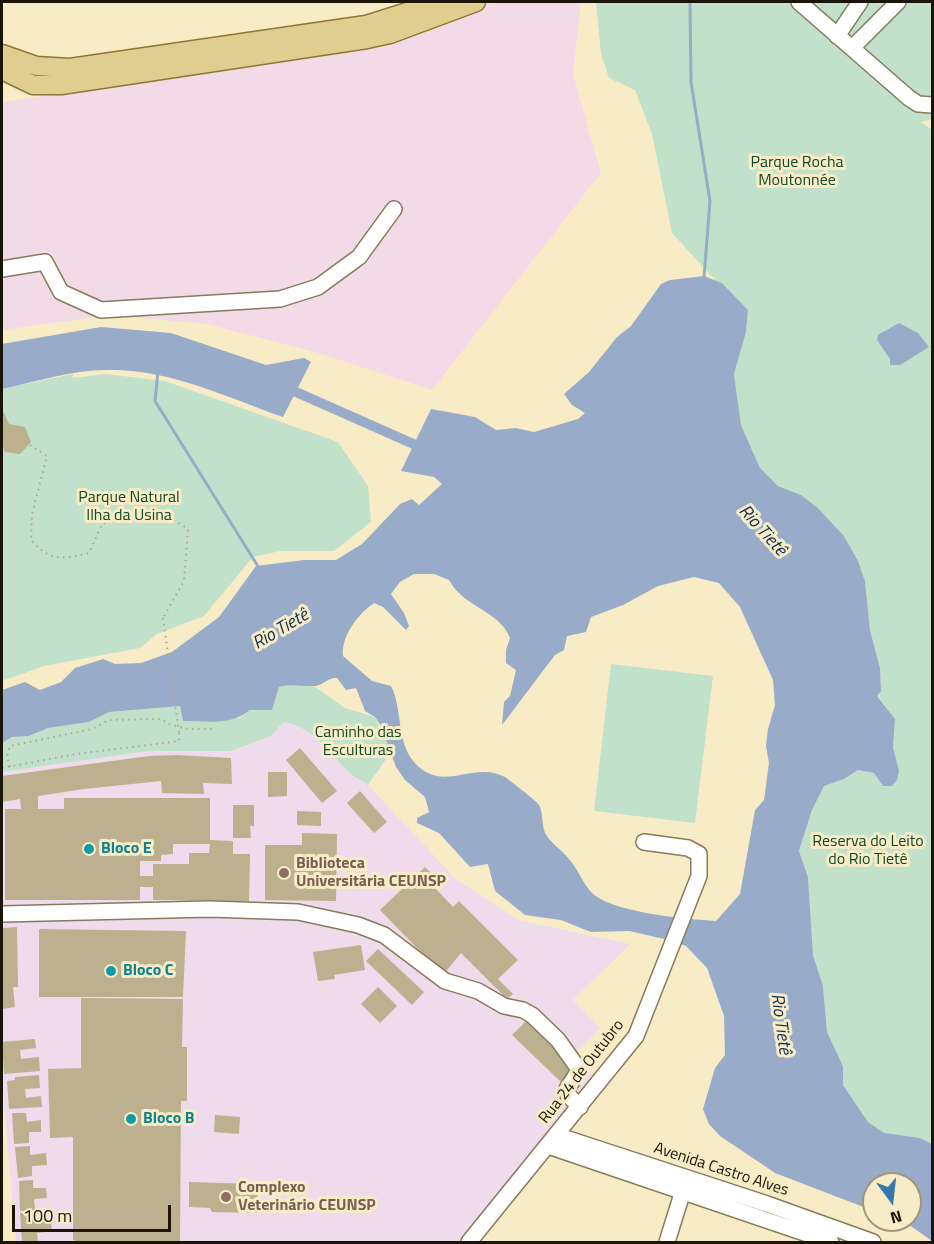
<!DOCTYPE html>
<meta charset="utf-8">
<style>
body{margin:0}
#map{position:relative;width:934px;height:1244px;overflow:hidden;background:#f8ecc7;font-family:"Titillium Web",sans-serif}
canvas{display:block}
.frame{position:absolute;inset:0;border:3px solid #1a1508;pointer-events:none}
.north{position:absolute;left:862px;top:1172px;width:60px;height:60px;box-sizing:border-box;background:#f8ecc7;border:2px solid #9f967b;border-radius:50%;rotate:165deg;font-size:16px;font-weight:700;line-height:24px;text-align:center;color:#1a1508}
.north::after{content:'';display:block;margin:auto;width:21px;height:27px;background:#3379ad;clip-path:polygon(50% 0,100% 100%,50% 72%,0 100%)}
.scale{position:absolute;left:12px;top:1205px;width:159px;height:27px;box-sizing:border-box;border:3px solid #1a1508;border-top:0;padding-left:8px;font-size:18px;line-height:21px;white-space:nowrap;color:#1a1508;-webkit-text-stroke:4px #f8ecc7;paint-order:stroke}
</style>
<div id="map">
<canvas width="934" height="1244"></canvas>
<div class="frame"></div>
<div class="north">N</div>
<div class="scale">100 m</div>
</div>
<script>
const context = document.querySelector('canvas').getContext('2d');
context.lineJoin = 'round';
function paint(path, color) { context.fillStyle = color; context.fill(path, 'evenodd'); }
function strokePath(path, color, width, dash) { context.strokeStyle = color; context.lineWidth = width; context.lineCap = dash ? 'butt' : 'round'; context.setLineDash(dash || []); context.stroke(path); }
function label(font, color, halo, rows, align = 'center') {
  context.font = font + ' "Titillium Web",sans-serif'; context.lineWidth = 6; context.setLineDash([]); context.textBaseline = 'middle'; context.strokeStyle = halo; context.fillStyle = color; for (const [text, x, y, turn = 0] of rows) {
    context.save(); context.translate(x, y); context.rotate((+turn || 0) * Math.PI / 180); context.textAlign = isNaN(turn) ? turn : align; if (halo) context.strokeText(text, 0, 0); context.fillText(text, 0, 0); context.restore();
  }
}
paint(new Path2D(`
 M494,2H581L573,74L601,173L432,390L315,352L207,324L109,315L2,330V102L383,47Z`), '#f2dbe6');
paint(new Path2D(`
 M283,722L295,724L307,730L354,778L364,781L457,880L518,920L630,944L573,1000L600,1028L574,1055L595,1076L459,1242H16L2,1079V772L149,751H231L271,736Z`), '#efdbeb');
paint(new Path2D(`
 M596,2H932V119L921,122L932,130V1144L920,1138L884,1134L868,1122L843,1085V1066L827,1032L823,986L813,955L808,877L799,851L812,810L824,786L844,779L858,770L874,773L881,781L898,771L893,748L895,719L877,695L881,691L880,668L870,630L865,581L858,561L844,536L818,508L801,495L778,486L760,468L741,425L734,374L746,332L748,310L722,283L715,280L672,233L652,134L635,90L609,78L601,54Z
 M73,374L72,378L106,374L165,381L338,442L368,486L371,522L334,551H280L253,557L204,616L157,634L140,648L44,666L2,681V389Z
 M611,664L713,676L695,823L594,811Z
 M295,683L315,687L345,708L375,717L391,752L368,785C363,780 357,780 352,775C330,756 314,726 283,722L271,736L231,751H149L2,772V743L12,737L29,736L48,728L89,722L109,712L180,706L183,721L240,718L250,710H272L279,687Z`), '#c1e1cb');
paint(new Path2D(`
 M704,276L722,283L748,310L746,332L734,374L741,425L760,468L778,486L801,495L818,508L844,536L858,561L865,581L870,630L880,668L881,691L877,696L895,719L893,748L899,771L897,780L892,786H883L874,773L858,770L844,779L824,786L812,810L799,851L808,877L813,955L823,986L827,1032L843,1066V1085L868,1122L884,1133L920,1138L932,1144V1241L902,1220H910V1184H874V1211L775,1173L720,1136L709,1124L703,1109L715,1068L725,1055L724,1016L707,968L686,946L673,941L629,931L591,932L561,920L525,915L495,891L488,864L470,867L439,833L417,823V818L429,812L425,797L405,780L396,767L381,726L375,717L365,711L356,688L346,690L337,678C328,677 323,686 314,686C300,687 295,683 279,687L272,710H250C231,726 207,721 183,721L180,706L109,712L89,722L48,728L29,736L12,737L2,743V690L25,682L40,690L61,682L75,668L103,659L115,664L141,663L172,652L219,617L256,566L304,560H336L362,544L400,504L412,499L419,505L442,484L434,477L401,471L431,409L475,417L496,430L516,428L534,432L578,419L585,413L572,405L564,394L589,372L617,337L631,326L661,284L670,280ZM414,574H434L449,580C464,608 499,610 510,638L506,650V663L516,670L510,696L504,702L502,725L555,655L564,650L567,636L586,632L591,617L623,605L658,586L694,577L719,583L740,607L773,680L775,705L768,729L766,746L769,763L764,800L755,810L740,894L716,921C687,919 613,913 592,893C583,884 578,869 569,859C563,851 552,844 547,836C541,829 544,814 539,805C538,802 509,780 505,777C473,760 443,794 415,763C396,743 403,709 391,686L372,681L343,656C341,636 358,614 374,603L383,607L406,630L409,626L404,613L391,594L400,582Z
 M899,323L918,333L929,347L900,365H890V359L877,340L878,335Z
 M101,327L171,333L266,365L304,358L311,362L283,417C226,397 168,368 106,370C71,370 35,382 2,389V344Z`), '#98acca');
strokePath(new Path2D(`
 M690,2L691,82L710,201L704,277
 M158,371L155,401L259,568`), '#98acca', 3);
strokePath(new Path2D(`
 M282,390L296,392L427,450`), '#98acca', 10);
paint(new Path2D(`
 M2,409L9,424L25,427L31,442L20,454L5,452L2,444Z
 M300,748L337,791L322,803L286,760Z
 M176,755L231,758L232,784L203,783L204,794L162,793L161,781L84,789L38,796V809H64V798H210V840L233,841V854H250L249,901L153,900V887H140V900H5V809H21L20,799L2,802V776L149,756ZM173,844H210L209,853H189V864H153V876H140V861H161V855L173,854Z
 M268,772H287V796L268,797Z
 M360,791L387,822L374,833L347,803Z
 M233,805H254V826H250L251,838H233Z
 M297,811L321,812V826L297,825Z
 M302,833L337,834L336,901L265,900V845H302Z
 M425,867L440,882L434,887L453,907L459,901L518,960L498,979L513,994L507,999L461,953L443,975L380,910Z
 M17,927L18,987H13L15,1007L2,1009V928Z
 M39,929L186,931L183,997H39Z
 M361,945L365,970L334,975L335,979L318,981L313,952Z
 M378,949L424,992L412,1005L366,961Z
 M378,987L397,1006L380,1023L361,1004Z
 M81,998L183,999L182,1047H187V1101H181L180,1242H80L73,1240V1137L50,1138L48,1069L81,1068Z
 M527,1020L550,1038L547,1041L576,1069L562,1083L512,1035Z
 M35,1039L36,1048L20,1050L21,1059L39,1057L40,1071L4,1074L2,1042Z
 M39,1075L40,1088L25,1089L26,1098L41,1096L42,1107L9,1109L7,1081L15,1080V1077Z
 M12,1113H26L27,1122L41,1120V1132H29V1143L14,1144Z
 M215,1115L240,1117L239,1134L214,1132Z
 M30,1146V1155L46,1153L47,1165L32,1166V1176L18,1178L15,1147Z
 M33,1180V1188H46L47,1198L34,1199L35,1210L20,1211L19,1181Z
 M189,1182L258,1184L257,1213L212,1212L210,1208L189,1207Z
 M20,1213H36L37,1221L51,1220L52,1231L37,1233L38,1242H22Z`), '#bcb08e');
const minor = new Path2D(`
 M799,2L909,98L918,104L932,105
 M837,36L860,2
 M852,48L898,2
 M2,269L45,262L61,292L101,310L280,299L318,287L359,257L394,209
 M2,914L210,909L298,912L358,925L384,935L445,981L478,991L504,1006L523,1010L532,1015L558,1040L578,1068V1072L567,1089L568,1095L580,1107
 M556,1135L767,1204L873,1242
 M548,1146L831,1242
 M469,1242L636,1036L699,876V854L688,848L644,842
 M667,1242L686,1181`);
const major = new Path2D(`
 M2,54L36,66L70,68L366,25L439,2
 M2,70L33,85H61L367,39L390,34L476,2`);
strokePath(minor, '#867b5a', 18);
strokePath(major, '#8d7730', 21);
strokePath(new Path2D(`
 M30,445L47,456L32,514L31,540C49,561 63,560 89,553L102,524C137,510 156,508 188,529L184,581L163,618
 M10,767L7,756L10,746L92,729L109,720L161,719L171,725L188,729H215
 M2,768L76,754L179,741V733`), '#b1a78a', 2, [1.5, 4.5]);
strokePath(minor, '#fff', 15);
strokePath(major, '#e0cd90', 18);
strokePath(new Path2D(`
 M163,618L179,733`), '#b1a78a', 2, [1.5, 4.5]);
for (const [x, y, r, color] of [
 [89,849,6,"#0f9aa8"],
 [284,873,6,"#8d6e63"],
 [111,971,6,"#0f9aa8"],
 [131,1119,6,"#0f9aa8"],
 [226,1197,6,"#8d6e63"]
]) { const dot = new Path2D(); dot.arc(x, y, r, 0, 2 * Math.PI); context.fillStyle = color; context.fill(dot); strokePath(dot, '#f8ecc7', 2); }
label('16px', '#104a2b', '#f8ecc7', [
 ["Parque Rocha",797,163],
 ["Moutonnée",797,181],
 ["Parque Natural",129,498],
 ["Ilha da Usina",129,516],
 ["Caminho das",358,733],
 ["Esculturas",358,751],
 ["Reserva do Leito",868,842],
 ["do Rio Tietê",868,860]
]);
label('bold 16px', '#0d838f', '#f8ecc7', [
 ["Bloco E",101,849],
 ["Bloco C",123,971],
 ["Bloco B",143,1119]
], 'left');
label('bold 16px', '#785e54', '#f8ecc7', [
 ["Biblioteca",296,864],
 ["Universitária CEUNSP",296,882],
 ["Complexo",238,1188],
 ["Veterinário CEUNSP",238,1206]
], 'left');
label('16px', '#1a1508', '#f8ecc7', [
 ["Rua 24 de Outubro",582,1072,-52],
 ["Avenida Castro Alves",721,1170,18]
]);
label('italic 18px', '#122e55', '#f8ecc7', [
 ["Rio Tietê",762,531,48],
 ["Rio Tietê",281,630,-31],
 ["Rio Tietê",780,1024,82]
]);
</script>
